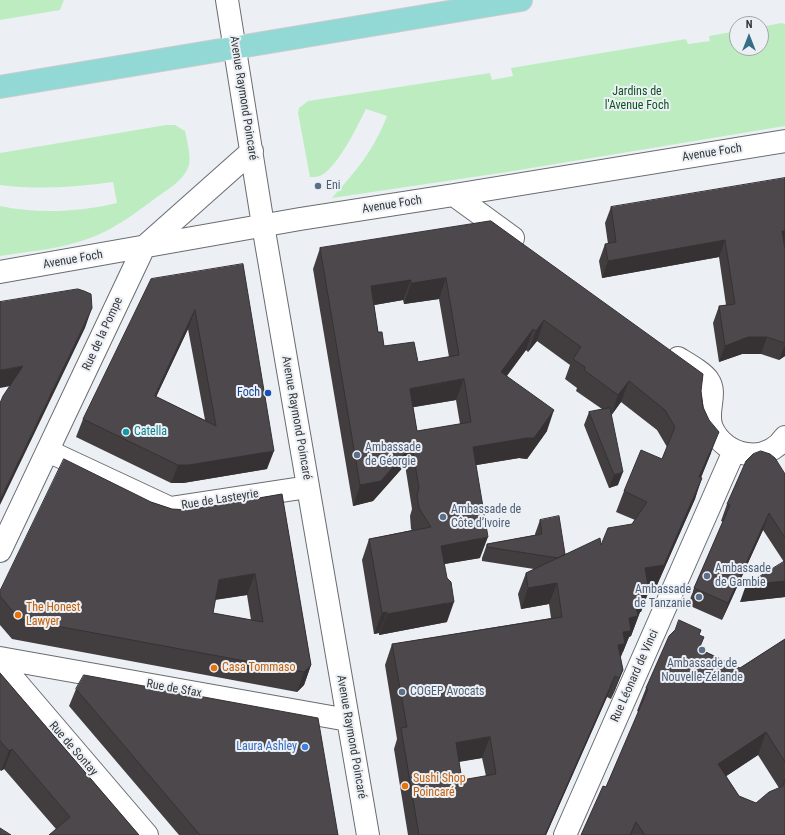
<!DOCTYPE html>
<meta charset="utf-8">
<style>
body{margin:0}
#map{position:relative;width:785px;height:835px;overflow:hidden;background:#ecf0f5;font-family:"Roboto Condensed",sans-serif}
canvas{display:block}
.north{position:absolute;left:729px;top:16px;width:40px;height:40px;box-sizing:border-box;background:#ecf0f5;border:1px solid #a3a6aa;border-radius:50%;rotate:0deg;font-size:11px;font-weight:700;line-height:16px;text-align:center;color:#353739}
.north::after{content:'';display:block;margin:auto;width:14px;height:18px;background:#366e88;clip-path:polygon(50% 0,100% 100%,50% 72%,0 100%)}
</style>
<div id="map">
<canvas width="785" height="835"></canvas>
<div class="north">N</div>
</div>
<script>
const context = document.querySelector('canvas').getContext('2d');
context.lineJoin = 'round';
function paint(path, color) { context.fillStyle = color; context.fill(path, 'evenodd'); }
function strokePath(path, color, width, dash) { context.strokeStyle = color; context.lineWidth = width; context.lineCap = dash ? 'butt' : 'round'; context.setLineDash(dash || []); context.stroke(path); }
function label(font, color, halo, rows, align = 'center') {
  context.font = font + ' "Roboto Condensed",sans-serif'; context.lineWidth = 4; context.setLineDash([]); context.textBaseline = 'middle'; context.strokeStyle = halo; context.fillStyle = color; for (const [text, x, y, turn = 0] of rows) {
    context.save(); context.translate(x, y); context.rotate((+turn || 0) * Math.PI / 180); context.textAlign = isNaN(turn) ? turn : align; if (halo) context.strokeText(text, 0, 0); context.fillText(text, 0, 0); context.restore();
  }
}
paint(new Path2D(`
 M0,0H64L60,10L0,20Z
 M781,23L785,24V126L507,172L332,198C356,171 374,150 387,116L366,109C358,125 337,169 320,176C317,177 313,177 310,177L298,113L299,108L308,101L490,73L492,80L513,76L511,68L686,39L688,44L710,41L709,36L737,31V48H761V27Z
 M166,125H175L185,131C187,141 191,155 189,165C185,179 169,189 157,197C137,212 116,228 93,237C63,249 31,251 0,256V206C37,214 80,212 117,203L113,182C75,187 38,190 0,185V153Z`), '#bdecc1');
const minor = new Path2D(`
 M227,0L263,225L368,835
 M454,195L513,238
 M0,272L300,219L454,195L785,141
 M678,358C686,363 704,373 708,380C718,393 705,412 712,428C725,457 766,465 785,437
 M48,451L170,508L308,487
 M0,551L144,247L252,151
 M0,658L348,720
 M0,663L147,835
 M565,835L734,451`);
const major = new Path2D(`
 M0,87L521,0`);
strokePath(minor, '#696d71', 24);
strokePath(major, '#cacbcc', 24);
strokePath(minor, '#fff', 22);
strokePath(major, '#92d9d6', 22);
paint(new Path2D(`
 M611,207L785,247V356L779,360L761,354H742L719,362L713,323L719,306L726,305L719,257L602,278L599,261L605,244H608L605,223Z
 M491,221L701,391L711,453L701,478L695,499L657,585L648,587L641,612H640L631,636L629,637L623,652H622L620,658L623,670L615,690L611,699L607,697L546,835H408L394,749L397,739L385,665L392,644L551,618L549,604L521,609L518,594L526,573L534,569L482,561V558L487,544L535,535V534L540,520L565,554L601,545L632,524L635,520L616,512L624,491L662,459L667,447L657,430L621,402L611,415L618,485L609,488L584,425L589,412L602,409L576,391L577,388L565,379L570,365L537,341L528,352L526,350L507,376L547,431L527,459L519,458L476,465L480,558L444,564L447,622L379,635V633L374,634L362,560L369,539L412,530L411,529L410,516L412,509L405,465L373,501L353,506L313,269L320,248ZM439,299L449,357L418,362L384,346L378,332L374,305L403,300L404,304ZM456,400L460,424L417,431L413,407ZM482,758L486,776L462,780L459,762Z
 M243,264L267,469L183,483H171L76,437L83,419ZM188,329L205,420L156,397Z
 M785,474V597L740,602L784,562L763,530L722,620L688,605L694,588L723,522L721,521L727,504Z
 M282,494L311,665L304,685L297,692L12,639L0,625V591L151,502L172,509L188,510ZM247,595L251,620L213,613L215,600Z
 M701,630L699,635L700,649L740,668L785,639V835H581L606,787L639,712L637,711L646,688ZM758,755L779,788L756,803L739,796L726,776Z
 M0,673L139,835L56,829L4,769L1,771L0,770Z
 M76,689L338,835H179L69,706Z`), '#423e40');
paint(new Path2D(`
 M782,231H785V247L776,248Z
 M725,240L719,257L602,278L608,261Z
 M446,278L439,299L404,304L411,283Z
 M411,280L403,300L363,307L371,286Z
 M92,308L85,328L0,505V500Z
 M195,310L188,329L148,414L155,396Z
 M544,320L537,341L528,352L536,331Z
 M533,329L526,350L494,392L501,372Z
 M748,337H767L761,354H742L719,362L725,346Z
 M785,345V356L779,360Z
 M23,366L16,385L0,388V370Z
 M464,379L456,400L403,409L410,389Z
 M629,381L621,402L611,416L618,395Z
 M554,410L547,431L527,459L519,458L465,467L473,447Z
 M719,432L711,453L692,498L699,477Z
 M412,445L405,465L373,501L353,506L360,485Z
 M274,451L267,469L183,483H171L178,465Z
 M623,472L618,485L609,488L614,475Z
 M702,478L695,499L657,585L637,589L645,568Z
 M769,513L763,530L722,620L728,603Z
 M488,537L480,558L433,566L441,546Z
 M255,574L247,595L212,600L219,580Z
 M785,581V597L740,602L746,585Z
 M557,583L549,604L521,609L528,588Z
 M649,591L641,612H640L631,636L629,637L618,664V645L629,618L641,593Z
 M454,602L447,622L379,635L387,614Z
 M387,612L379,633L374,634L382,613Z
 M311,665L304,685L297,692L304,672Z
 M623,670L615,690L611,699L619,678Z
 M615,676L607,697L546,835H545Z
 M766,732L758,755L710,787L718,764Z
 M490,737L482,758L449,763L456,743Z
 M12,749L4,769L1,771L9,751Z
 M636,822L631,835H630Z`), '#363234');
const building = new Path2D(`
 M785,178V231H782L785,249V343L767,337H748L725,346L719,306L735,304L725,240L608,261L605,244L616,242L611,207Z
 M491,221L703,374L701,391L703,407L709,420L719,432L699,477L702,478L664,565L645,568L649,591L641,593L642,605L636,606L638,616L629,618L631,631L623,632L625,644L618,645L623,670L619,678L615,676L545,835H419L401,728L407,727L392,644L562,617L557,583L528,588L526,573L600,538L601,545L608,528L632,524L647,502L624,491L641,450L662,459L675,427L665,410L629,381L618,395L584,370L585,367L573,359L581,347L544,320L536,331L533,329L501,372L554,410L534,438H527L473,447L488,537L441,546L447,578L451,582L454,602L387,614V612L382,613L369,539L431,527L419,508L417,495L419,488L412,445L381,481L360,485L320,248ZM446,278L459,355L418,362L414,342L384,346L382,332H378L371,286L411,280V283ZM464,379L471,422L417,431L410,389ZM490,737L496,774L462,780L456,743Z
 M243,264L274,451L189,465H178L83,419L151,279ZM195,310L216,426L155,396Z
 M78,289L84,291L91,294L92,308L0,500V403L3,396L23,366L0,370V302Z
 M610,408L623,472L614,475L589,412Z
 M761,451L770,454L775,458L785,474V538L769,513L728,603L694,588L730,505L727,504L746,461L753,454Z
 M64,459L151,502L172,509L188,510L282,494L311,665L304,672L19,619L0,596V591ZM255,574L263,622L213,613L219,580Z
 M559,516L565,554L558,558L487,547V544L542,534L540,520Z
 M785,561V581L746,585Z
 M679,620L701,630L699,635L704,637L699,649L740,668L785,639V762L766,732L718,764L739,796L756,803L769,792L783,786L785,779V835H645L636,822L630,835H581L603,786L606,787L648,689L646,688L669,636L675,630Z
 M0,673L139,835H49L70,817L12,749L9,751L0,741Z
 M84,675L318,718L338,835H200L76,689Z
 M0,828L11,835H0Z`);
paint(building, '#4d484b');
strokePath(building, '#363234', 1);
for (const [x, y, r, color] of [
 [318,186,4,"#5c6f8a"],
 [268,393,4,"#1a4fb4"],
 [126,432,4,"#0f9aa8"],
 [357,455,4,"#5c6f8a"],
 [443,517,4,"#5c6f8a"],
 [707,576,4,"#5c6f8a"],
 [699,597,4,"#5c6f8a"],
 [18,615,4,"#e8710a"],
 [702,650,4,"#5c6f8a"],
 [214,668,4,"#e8710a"],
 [402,692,4,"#5c6f8a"],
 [305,747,4,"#3f7fe0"],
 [405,786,4,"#e8710a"]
]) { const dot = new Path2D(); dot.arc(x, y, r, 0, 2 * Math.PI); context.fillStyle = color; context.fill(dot); strokePath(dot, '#ecf0f5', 1.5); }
label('12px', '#0c541e', '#ecf0f5', [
 ["Jardins de",637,92],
 ["l'Avenue Foch",637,106]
]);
label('12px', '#353739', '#ecf0f5', [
 ["Avenue Raymond Poincaré",243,98,81],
 ["Avenue Foch",712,153,-9],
 ["Avenue Foch",392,205,-9],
 ["Avenue Foch",73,260,-10],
 ["Rue de la Pompe",103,334,-65],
 ["Avenue Raymond Poincaré",296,418,80],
 ["Rue de Lasteyrie",220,500,-9],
 ["Rue Léonard de Vinci",635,676,-66],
 ["Rue de Sfax",174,689,10],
 ["Avenue Raymond Poincaré",351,737,80],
 ["Rue de Sontay",73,749,49]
]);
label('12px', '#4e5e75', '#ecf0f5', [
 ["Eni",326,186],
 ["Ambassade",365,448],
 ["de Géorgie",365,462],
 ["Ambassade de",451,510],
 ["Côte d’Ivoire",451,524],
 ["Ambassade",715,569],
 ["de Gambie",715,583],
 ["Ambassade",691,590,"right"],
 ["de Tanzanie",691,604,"right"],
 ["Ambassade de",702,664,"center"],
 ["Nouvelle-Zélande",702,678,"center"],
 ["COGEP Avocats",410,692]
], 'left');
label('12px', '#164399', '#ecf0f5', [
 ["Foch",260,393]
], 'right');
label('12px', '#0d838f', '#ecf0f5', [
 ["Catella",134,432]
], 'left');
label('12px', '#c56008', '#ecf0f5', [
 ["The Honest",26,608],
 ["Lawyer",26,622],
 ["Casa Tommaso",222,668],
 ["Sushi Shop",413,779],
 ["Poincaré",413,793]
], 'left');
label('12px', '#366cbe', '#ecf0f5', [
 ["Laura Ashley",297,747]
], 'right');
</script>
